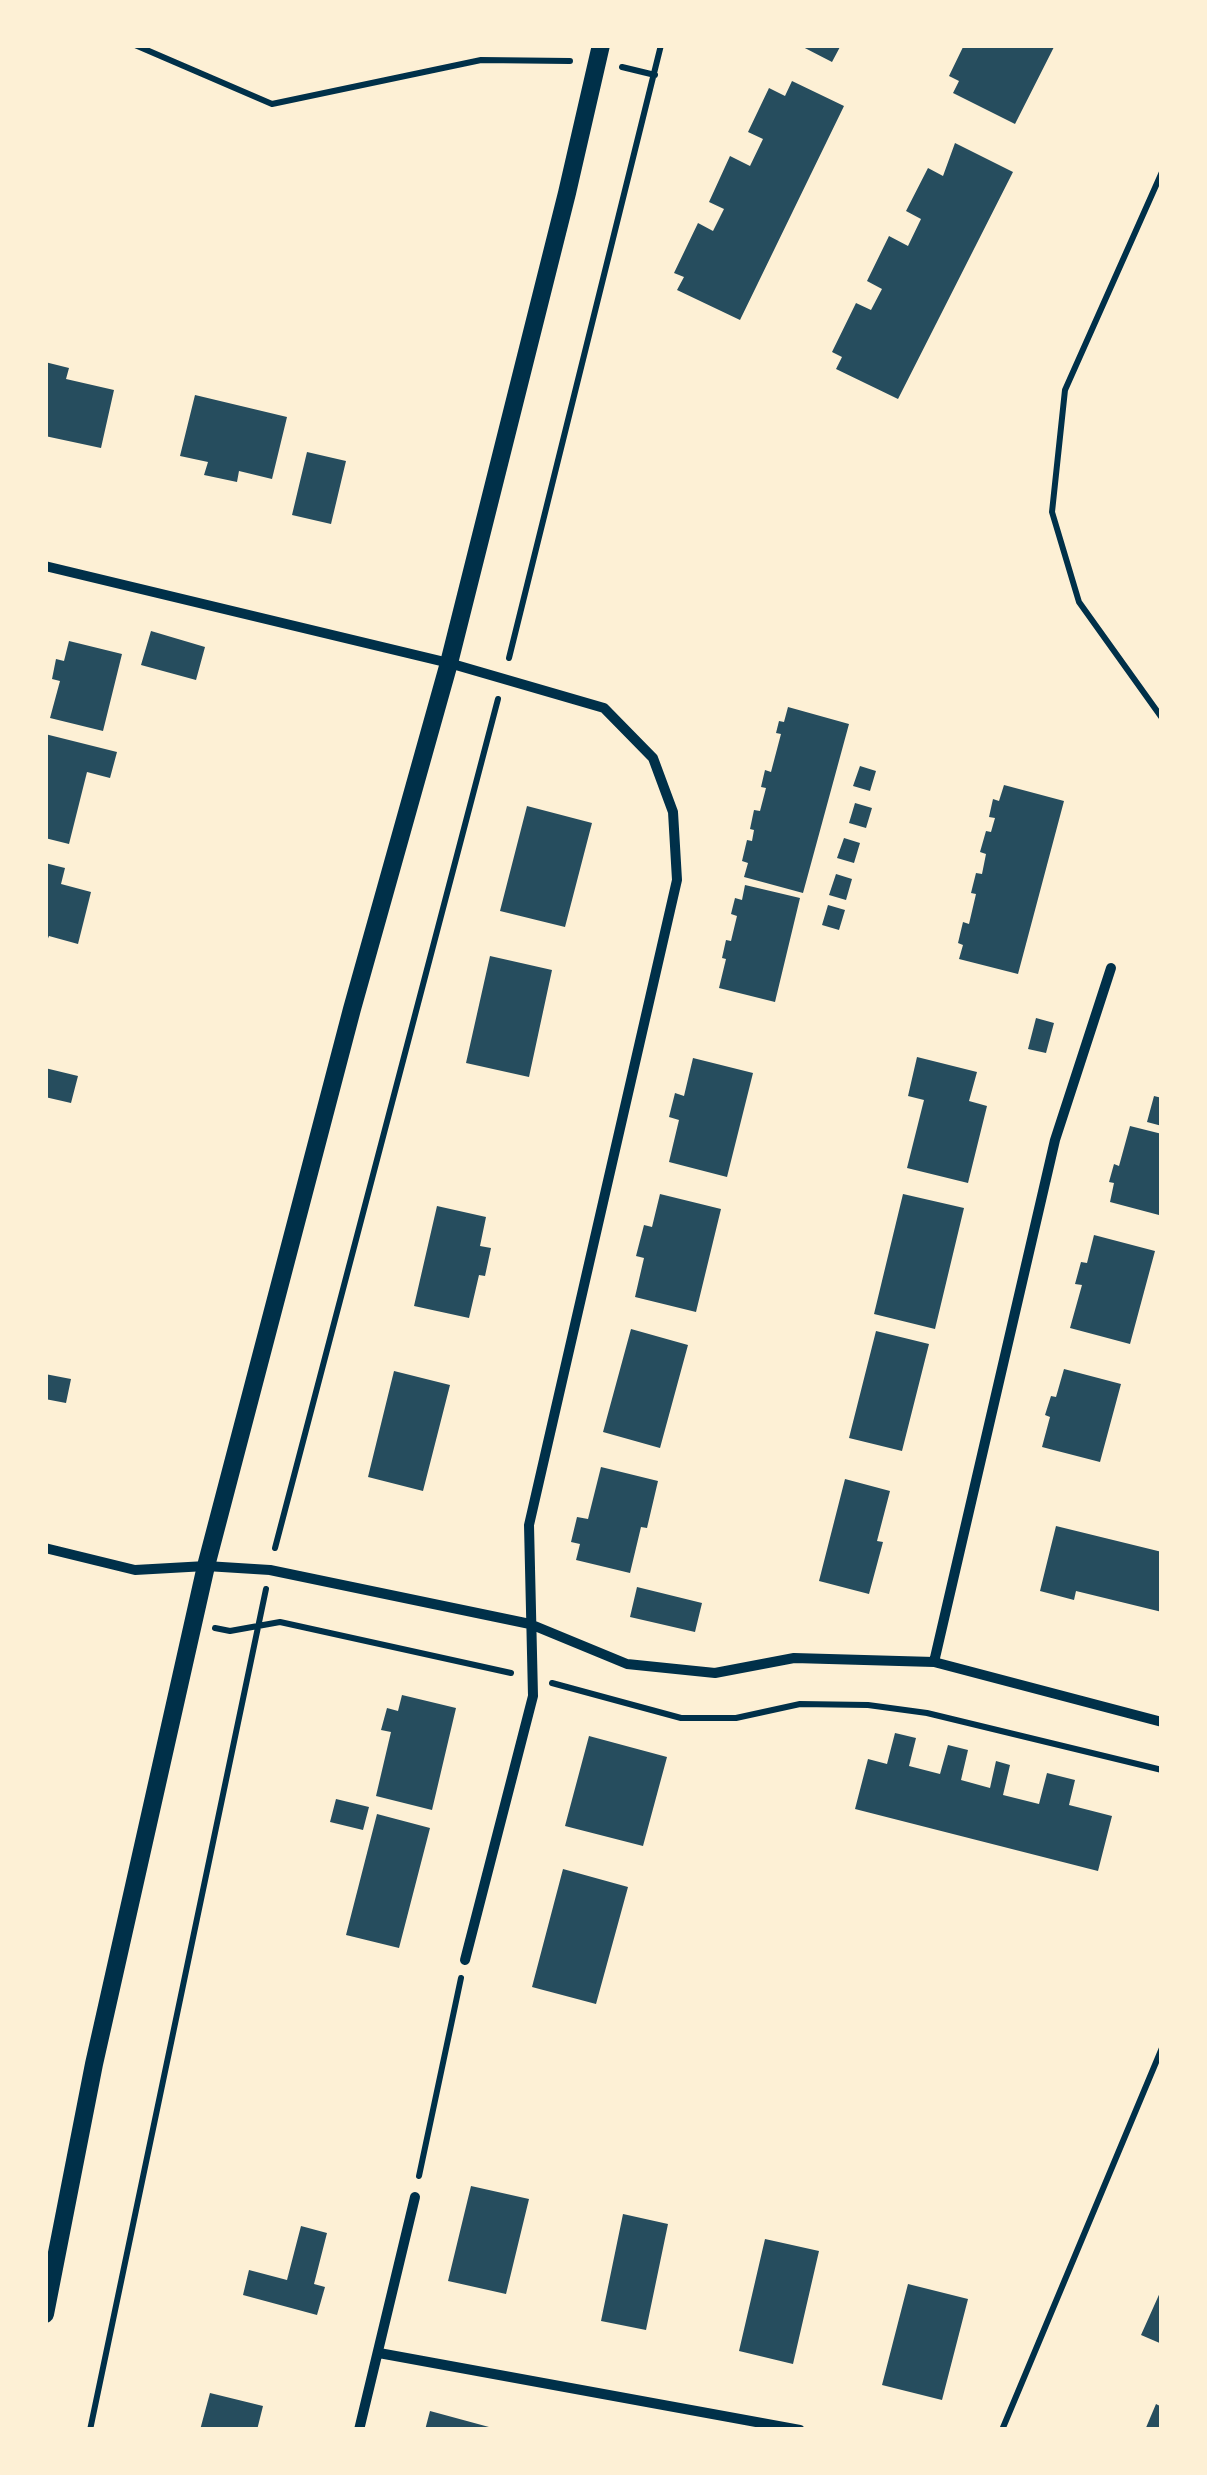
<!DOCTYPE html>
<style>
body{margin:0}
#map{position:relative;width:1207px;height:2475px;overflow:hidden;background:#fdf0d5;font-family:Barlow,sans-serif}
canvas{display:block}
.frame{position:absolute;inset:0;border:48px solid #fdf0d5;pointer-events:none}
</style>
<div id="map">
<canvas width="1207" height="2475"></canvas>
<div class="frame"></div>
</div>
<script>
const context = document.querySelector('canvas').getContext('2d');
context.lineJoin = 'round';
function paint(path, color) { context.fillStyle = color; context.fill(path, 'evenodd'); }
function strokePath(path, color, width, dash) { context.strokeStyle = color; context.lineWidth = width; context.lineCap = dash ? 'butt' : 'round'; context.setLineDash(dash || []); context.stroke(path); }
paint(new Path2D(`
 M799,45H841L832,62Z
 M964,45H1055L1015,124L953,93L959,81L949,76Z
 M792,81L844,106L740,320L677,290L684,277L674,273L698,223L713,231L724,209L709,202L730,156L750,166L763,139L748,132L769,88L785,96Z
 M955,143L1013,172L898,399L836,369L842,357L832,352L856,303L871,310L882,289L867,281L889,236L908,246L921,219L906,211L928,168L943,176Z
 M45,362L69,368L66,379L114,390L101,448L45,436Z
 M195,395L287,417L272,479L239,471L237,482L204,475L208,462L180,456Z
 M307,452L346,461L331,524L292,515Z
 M151,631L205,647L196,680L141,665Z
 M69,641L122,654L103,731L50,718L60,681L52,679L56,659L64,661Z
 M788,707L849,724L803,893L744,877L748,863L742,861L747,840L752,841L754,830L750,829L754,810L760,811L766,788L761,787L765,770L771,772L781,734L776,733L779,721L784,722Z
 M45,734L117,752L110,778L87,772L69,844L45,838Z
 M860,766L876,771L870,791L853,786Z
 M1004,785L1064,801L1018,974L959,959L963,945L958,943L963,922L969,924L976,894L971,893L976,873L982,874L986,854L980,852L986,831L991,832L995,818L989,817L993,799L999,801Z
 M855,803L872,808L866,828L849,823Z
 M527,806L592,823L565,927L500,911Z
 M844,838L860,843L854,863L837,858Z
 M45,863L65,868L61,884L91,892L78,944L49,936L45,946Z
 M836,874L852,879L846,900L829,895Z
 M745,885L800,898L775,1002L719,988L726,959L722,958L726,940L731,941L737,916L731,914L735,898L742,900Z
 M828,905L845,910L839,930L822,925Z
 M490,956L552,970L529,1077L466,1063Z
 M1036,1018L1054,1023L1046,1053L1028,1049Z
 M917,1057L977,1072L969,1101L987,1106L968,1183L907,1168L924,1100L908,1096Z
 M693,1058L753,1073L727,1177L669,1162L679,1120L669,1117L675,1093L684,1096Z
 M45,1068L78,1076L71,1103L45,1097Z
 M1154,1096L1162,1098V1126L1147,1122Z
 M1130,1126L1162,1134V1204L1159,1215L1110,1202L1114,1183L1109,1182L1114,1164L1119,1166Z
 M660,1194L721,1209L696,1312L635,1297L644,1258L636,1256L644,1225L652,1227Z
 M903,1194L964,1208L935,1329L874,1314Z
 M437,1206L486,1217L480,1246L491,1248L485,1276L479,1275L469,1318L414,1306Z
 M1094,1235L1155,1251L1130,1344L1070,1328L1082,1285L1075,1284L1081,1262L1087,1263Z
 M631,1329L688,1345L660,1448L603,1432Z
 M876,1331L929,1344L902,1451L849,1438Z
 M1064,1369L1121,1384L1100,1462L1042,1447L1050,1417L1045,1415L1051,1396L1056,1397Z
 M394,1371L450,1385L423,1491L368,1477Z
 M45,1374L71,1379L66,1403L45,1399Z
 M601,1467L658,1481L647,1528L641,1527L630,1573L576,1560L580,1544L571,1542L577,1517L588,1519Z
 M845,1479L890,1491L877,1541L883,1542L869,1594L819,1581Z
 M1056,1526L1162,1552V1612L1076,1591L1074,1600L1040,1591Z
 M637,1587L702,1603L695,1632L630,1617Z
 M402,1695L456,1708L432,1810L376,1796L391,1732L381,1730L387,1708L398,1711Z
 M895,1733L916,1738L909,1766L940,1774L948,1745L968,1750L961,1780L990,1788L996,1761L1010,1765L1003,1795L1039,1804L1047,1773L1075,1780L1069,1805L1112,1816L1098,1871L855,1809L868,1759L887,1764Z
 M589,1736L667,1757L643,1846L565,1826Z
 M336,1799L369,1807L363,1830L330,1822Z
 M377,1814L430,1828L399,1948L346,1935Z
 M563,1869L628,1887L596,2004L532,1987Z
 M471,2186L529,2199L506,2294L448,2281Z
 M623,2214L668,2224L646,2330L601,2321Z
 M301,2226L327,2233L314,2284L325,2287L317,2315L243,2295L249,2270L287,2280Z
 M765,2239L819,2251L793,2364L739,2351Z
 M908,2284L968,2299L942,2400L882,2385Z
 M1162,2288V2344L1141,2335Z
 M210,2393L263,2406L257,2430H200Z
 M1156,2404L1162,2407V2430H1145Z
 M430,2411L489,2427L488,2430H425Z`), '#264d5e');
strokePath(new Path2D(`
 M135,45L272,104L481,60L570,61
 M622,67L655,75
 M1162,172L1065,390L1052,512L1079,602L1162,718
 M509,658L661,45
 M275,1548L498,699
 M215,1628L230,1631L280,1622L511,1673
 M552,1683L681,1718H736L800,1704L868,1705L927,1713L1162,1770
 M419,2176L461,1978
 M90,2430L266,1589
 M1002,2430L1162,2048`), '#003049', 6);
strokePath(new Path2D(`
 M45,566L449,663L604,708L653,758L673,812L677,880L529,1525L533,1696L465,1960
 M45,1548L135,1570L206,1566L270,1570L530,1624L627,1664L715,1673L794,1658L934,1662L1162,1722
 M934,1662L1055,1140L1111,968
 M379,2353L800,2430
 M359,2430L415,2197`), '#003049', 10);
strokePath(new Path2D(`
 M45,2314L94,2064L206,1566L352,1009L449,663L567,193L601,45`), '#003049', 18);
</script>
